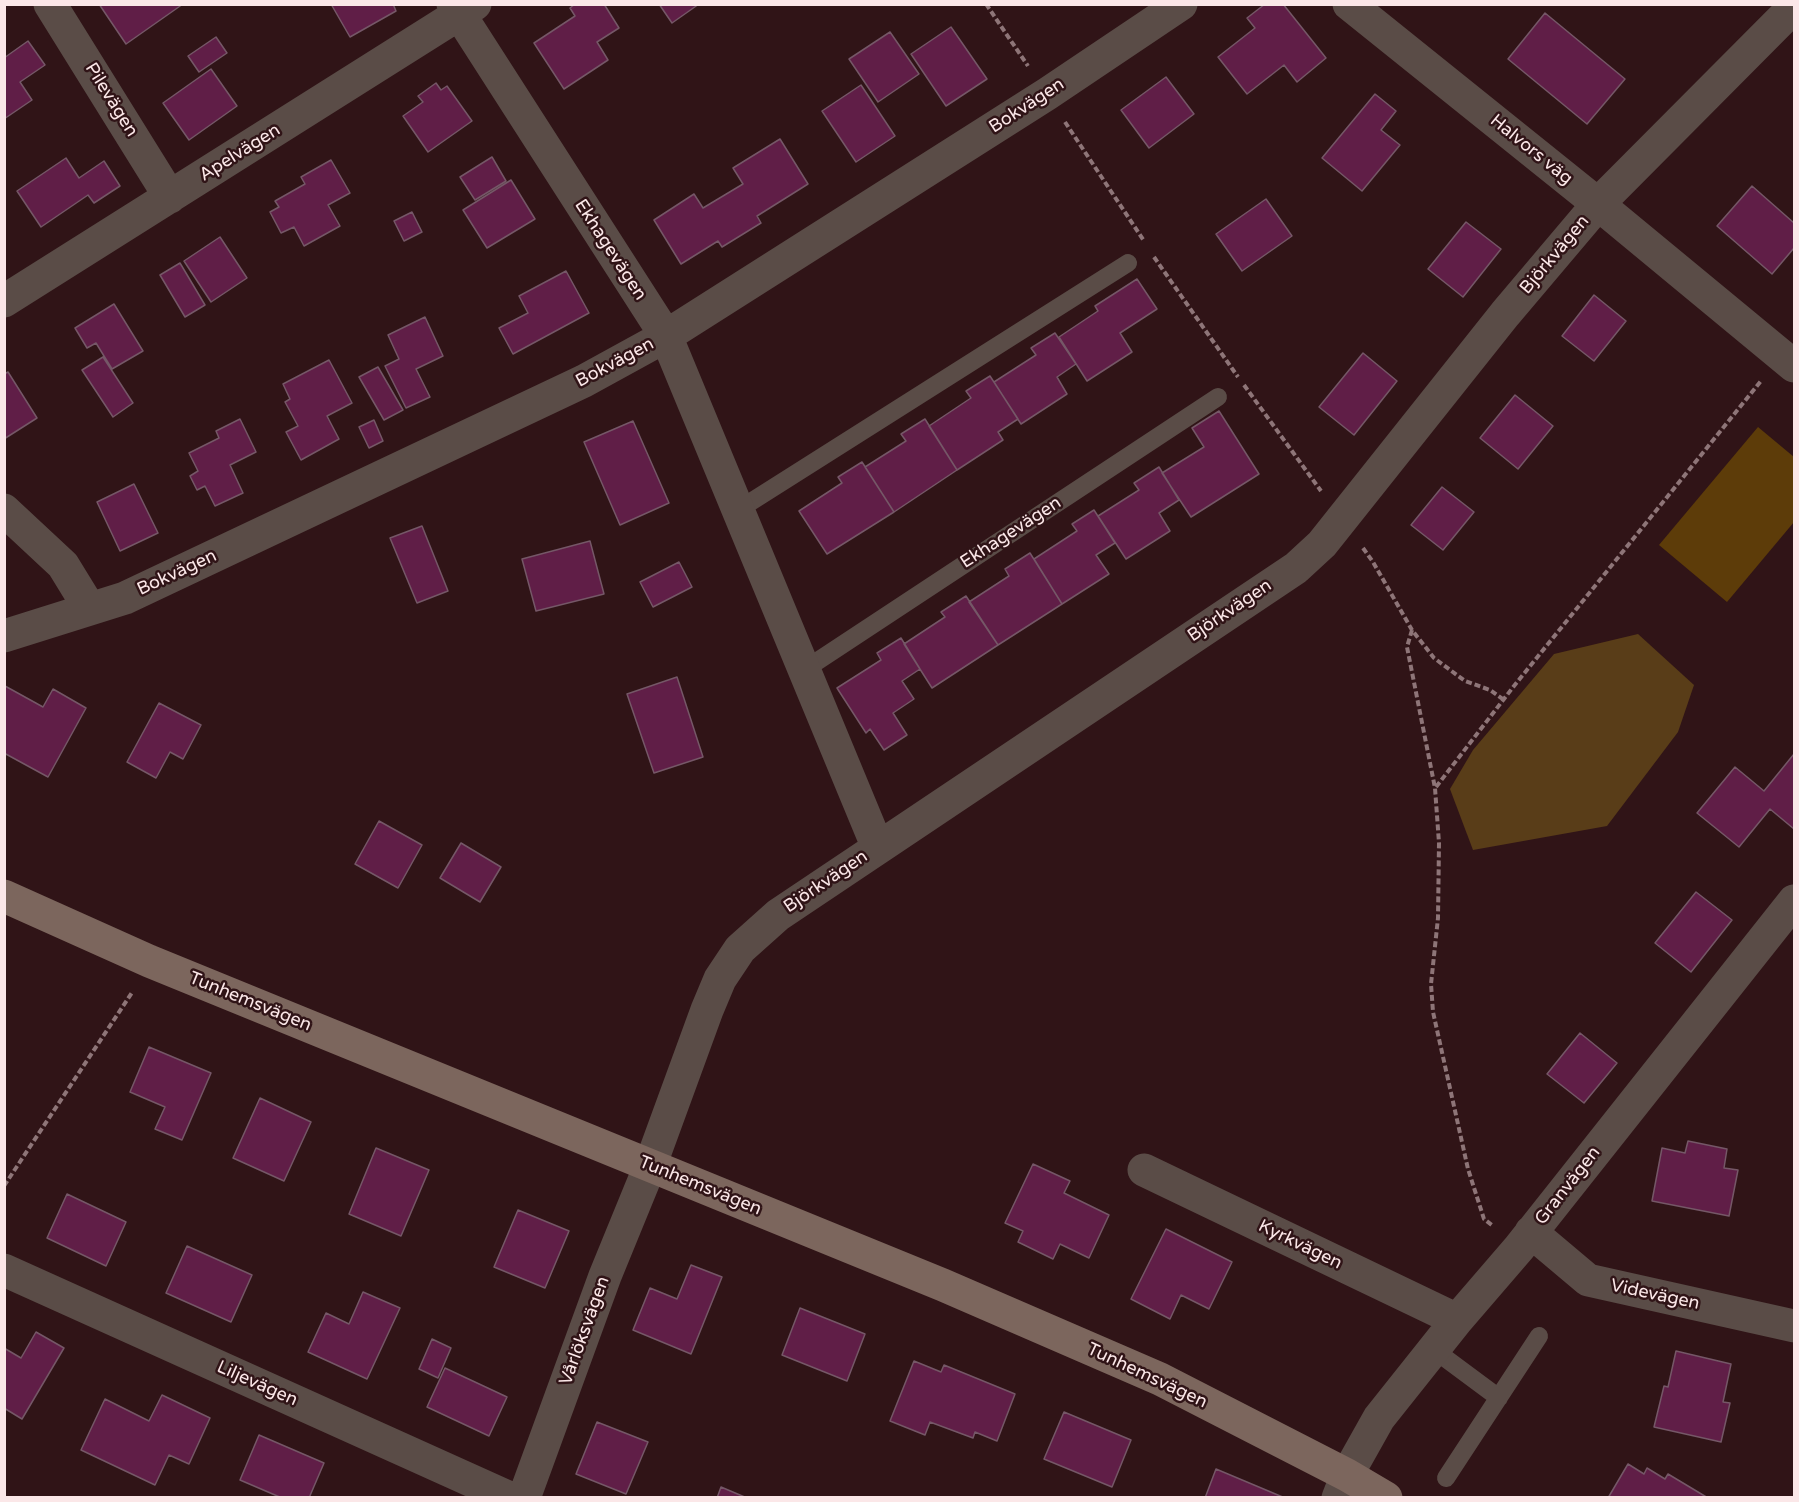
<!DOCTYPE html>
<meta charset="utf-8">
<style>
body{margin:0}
#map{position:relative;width:1799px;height:1502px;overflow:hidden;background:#301417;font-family:"Varela Round",sans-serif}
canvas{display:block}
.frame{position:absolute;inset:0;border:6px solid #fbe7e8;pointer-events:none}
</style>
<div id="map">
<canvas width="1799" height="1502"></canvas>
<div class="frame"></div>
</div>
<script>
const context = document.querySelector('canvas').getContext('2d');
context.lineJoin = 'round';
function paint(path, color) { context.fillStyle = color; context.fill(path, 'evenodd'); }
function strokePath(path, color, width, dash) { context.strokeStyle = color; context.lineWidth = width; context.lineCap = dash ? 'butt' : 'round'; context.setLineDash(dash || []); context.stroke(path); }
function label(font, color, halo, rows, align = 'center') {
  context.font = font + ' "Varela Round",sans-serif'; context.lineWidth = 5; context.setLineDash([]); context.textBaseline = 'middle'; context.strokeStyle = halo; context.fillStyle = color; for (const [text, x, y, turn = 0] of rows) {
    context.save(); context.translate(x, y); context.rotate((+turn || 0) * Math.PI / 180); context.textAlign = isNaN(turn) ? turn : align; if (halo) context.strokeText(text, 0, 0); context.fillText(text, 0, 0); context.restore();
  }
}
paint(new Path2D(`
 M1758,427L1794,457V522L1727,602L1659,545Z`), '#5d3c09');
paint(new Path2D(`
 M1638,634L1694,685L1678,732L1607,826L1473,850L1450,789L1473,750L1554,654Z`), '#593d18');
const building = new Path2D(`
 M99,4H183L126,44Z
 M331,4H393L396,11L350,37Z
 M575,4H604L619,28L597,42L608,60L564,89L534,43L575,16L570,8Z
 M659,4H699L672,23Z
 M1265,4H1283L1326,58L1297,82L1284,65L1247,94L1218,57L1255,28L1247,18Z
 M1545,13L1625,79L1587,124L1508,59Z
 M951,27L987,79L946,106L911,54Z
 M890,32L919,74L878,102L849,59Z
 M216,37L227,53L199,72L188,56Z
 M28,41L45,65L20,82L32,100L4,119V58Z
 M211,69L237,106L189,140L163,103Z
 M1166,77L1194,114L1149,148L1121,110Z
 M436,83L441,90L447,86L472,121L428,152L403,116L423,102L418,96Z
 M861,85L895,136L856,162L822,111Z
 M1375,94L1396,111L1381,130L1400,145L1362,191L1322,158Z
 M780,139L808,184L757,216L761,223L722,247L718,241L681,264L654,220L694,194L703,208L743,184L733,168Z
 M492,157L506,181L475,200L460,177Z
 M66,158L79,178L104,161L120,186L94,203L88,195L41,227L17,191Z
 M331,160L350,193L328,205L340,226L304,246L294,227L281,233L270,212L279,207L275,201L305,184L301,177Z
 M511,180L535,219L487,248L463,210Z
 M1752,186L1794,223V248L1772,274L1717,226Z
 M1266,199L1292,236L1242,271L1216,234Z
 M412,212L422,232L404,241L394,221Z
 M1466,222L1501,249L1463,297L1428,269Z
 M220,237L247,278L211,302L184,261Z
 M180,263L205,305L185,317L160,275Z
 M566,271L589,313L513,354L499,328L528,313L519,296Z
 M1137,279L1157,309L1120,333L1132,352L1087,381L1059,337L1098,311L1095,306Z
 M1594,295L1626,321L1594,361L1562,336Z
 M114,304L143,351L112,369L96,343L87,348L75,328Z
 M425,317L443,356L416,369L430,397L406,408L385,366L399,359L388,335Z
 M1055,333L1076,364L1057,377L1067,394L1021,424L994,382L1036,355L1031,348Z
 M1363,353L1397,381L1354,435L1319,407Z
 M103,357L133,403L113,417L82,370Z
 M329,360L352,403L327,416L339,439L301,460L286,432L298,426L285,402L290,399L283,384Z
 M378,367L403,410L384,420L359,377Z
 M8,372L37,418L4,439V374Z
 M990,376L1018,419L998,432L1003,440L957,470L929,426L971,398L966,391Z
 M1515,395L1553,426L1518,469L1480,438Z
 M1219,411L1259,474L1191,517L1162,473L1204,447L1192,428Z
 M240,419L256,452L230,465L243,493L215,506L205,486L197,490L190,476L198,471L189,453L219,438L216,431Z
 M925,419L957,470L894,512L865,467L906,441L901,434Z
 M374,420L383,441L369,448L359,427Z
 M633,421L669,503L620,525L584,442Z
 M862,462L894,512L827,554L799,511L842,483L838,477Z
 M1159,467L1179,500L1159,513L1170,531L1126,559L1098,516L1139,490L1134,483Z
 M134,484L158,533L120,551L97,502Z
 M1442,487L1474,512L1443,550L1411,525Z
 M1094,510L1115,543L1096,555L1109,574L1062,604L1034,559L1077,531L1072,524Z
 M422,526L448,591L417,603L390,538Z
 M590,541L604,594L536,611L522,559Z
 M1030,553L1062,604L998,645L969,602L1009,576L1005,569Z
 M679,562L692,587L653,607L640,582Z
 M966,596L998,645L932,688L904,644L945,617L941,612Z
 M901,638L920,669L902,681L914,699L893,713L907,735L884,750L870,729L866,733L837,688L881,660L877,653Z
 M677,677L703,757L654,773L627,694Z
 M5,686L43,707L53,689L86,708L48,777L4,753Z
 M159,703L201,725L183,759L170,752L156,778L127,762Z
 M1794,754V829L1770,809L1739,847L1697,813L1735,767L1764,791Z
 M379,821L422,845L398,888L355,864Z
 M461,843L501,867L480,902L440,878Z
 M1696,892L1732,920L1691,972L1655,943Z
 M1580,1033L1617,1063L1584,1103L1547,1074Z
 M149,1047L211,1073L182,1140L155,1129L165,1107L130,1092Z
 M260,1098L311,1122L284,1181L233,1158Z
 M1688,1141L1727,1149L1724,1168L1738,1170L1729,1216L1652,1201L1662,1148L1685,1153Z
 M376,1148L429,1170L401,1236L349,1214Z
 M1033,1164L1070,1181L1064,1193L1109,1215L1089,1258L1060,1244L1053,1259L1018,1242L1023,1231L1005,1223Z
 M67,1194L126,1222L106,1266L47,1238Z
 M518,1210L569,1231L545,1288L494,1267Z
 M1166,1229L1232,1262L1209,1309L1181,1295L1170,1319L1131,1299Z
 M187,1246L252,1275L231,1322L166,1293Z
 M691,1265L722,1277L691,1354L633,1330L650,1288L677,1299Z
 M363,1292L400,1308L367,1379L308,1352L326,1313L349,1324Z
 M800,1308L865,1334L847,1381L782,1355Z
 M36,1332L64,1348L22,1419L4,1408V1348L21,1358Z
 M432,1339L451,1348L438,1378L419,1369Z
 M1676,1351L1731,1364L1723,1402L1730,1403L1721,1442L1654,1427L1664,1386L1668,1387Z
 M914,1361L941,1372L944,1365L1015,1394L997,1441L975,1432L973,1438L930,1422L925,1435L890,1421Z
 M445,1368L507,1397L489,1436L427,1407Z
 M162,1395L210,1418L189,1464L169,1455L155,1485L81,1450L105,1399L149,1421Z
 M1064,1412L1131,1440L1112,1487L1044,1459Z
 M597,1422L648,1442L626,1494L576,1474Z
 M259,1435L324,1463L309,1498H282L240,1480Z
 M1628,1464L1644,1474L1647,1468L1665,1479L1668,1474L1708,1498H1608Z
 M1216,1469L1285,1498H1205Z
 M721,1487L747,1498H717Z`);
paint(building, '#601e47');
strokePath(building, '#755767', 1.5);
strokePath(new Path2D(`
 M986,4L1028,66
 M1065,122L1144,241
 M1154,257L1238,377
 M1244,385L1321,491
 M1363,548L1373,562L1412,630L1434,658L1465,681L1490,690L1504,700
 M1412,630L1407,647L1435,788L1439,843L1438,918L1431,984L1433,1012L1468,1169L1484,1219L1493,1226
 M1436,787L1514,686L1761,381
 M4,1186L133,991`), '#8e7578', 4, [6, 3]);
strokePath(new Path2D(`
 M738,510L1128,263
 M804,670L1218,397
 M1433,1349L1499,1398
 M1446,1478L1539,1336`), '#5a4c47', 18);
strokePath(new Path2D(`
 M50,4L170,197
 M453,4L666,336L878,848
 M1349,4L1598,204L1794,366
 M4,301L475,4
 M4,510L63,565L90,609
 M4,636L125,598L584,381L666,336L1047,94L1181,4
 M1144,1170L1457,1320
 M1531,1232L1588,1280L1794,1326
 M4,1270L510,1498
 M524,1498L605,1276L650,1166L707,1010L720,979L740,949L778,915L1296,568L1322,544L1505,314L1598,204L1794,7
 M1338,1498L1347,1475L1379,1418L1457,1320L1519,1248L1794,901`), '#5a4c47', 33);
strokePath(new Path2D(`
 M4,896L149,961L943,1285L1160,1379L1347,1475L1386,1498`), '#7c665d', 33);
label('18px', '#fbe7e8', '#301417', [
 ["Pilevägen",111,100,58],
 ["Bokvägen",1027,106,-33],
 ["Halvors väg",1531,150,39],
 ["Apelvägen",240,153,-32],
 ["Ekhagevägen",610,250,57],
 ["Björkvägen",1555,255,-50],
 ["Bokvägen",615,363,-28],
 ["Ekhagevägen",1011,533,-33],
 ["Bokvägen",177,573,-25],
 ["Björkvägen",1230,611,-34],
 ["Björkvägen",826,882,-34],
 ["Tunhemsvägen",250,1002,22],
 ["Tunhemsvägen",700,1186,22],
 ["Granvägen",1568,1186,-52],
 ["Kyrkvägen",1300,1245,26],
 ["Videvägen",1655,1295,12],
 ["Vårlöksvägen",585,1331,-70],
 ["Tunhemsvägen",1147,1376,25],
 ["Liljevägen",257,1384,24]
]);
</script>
